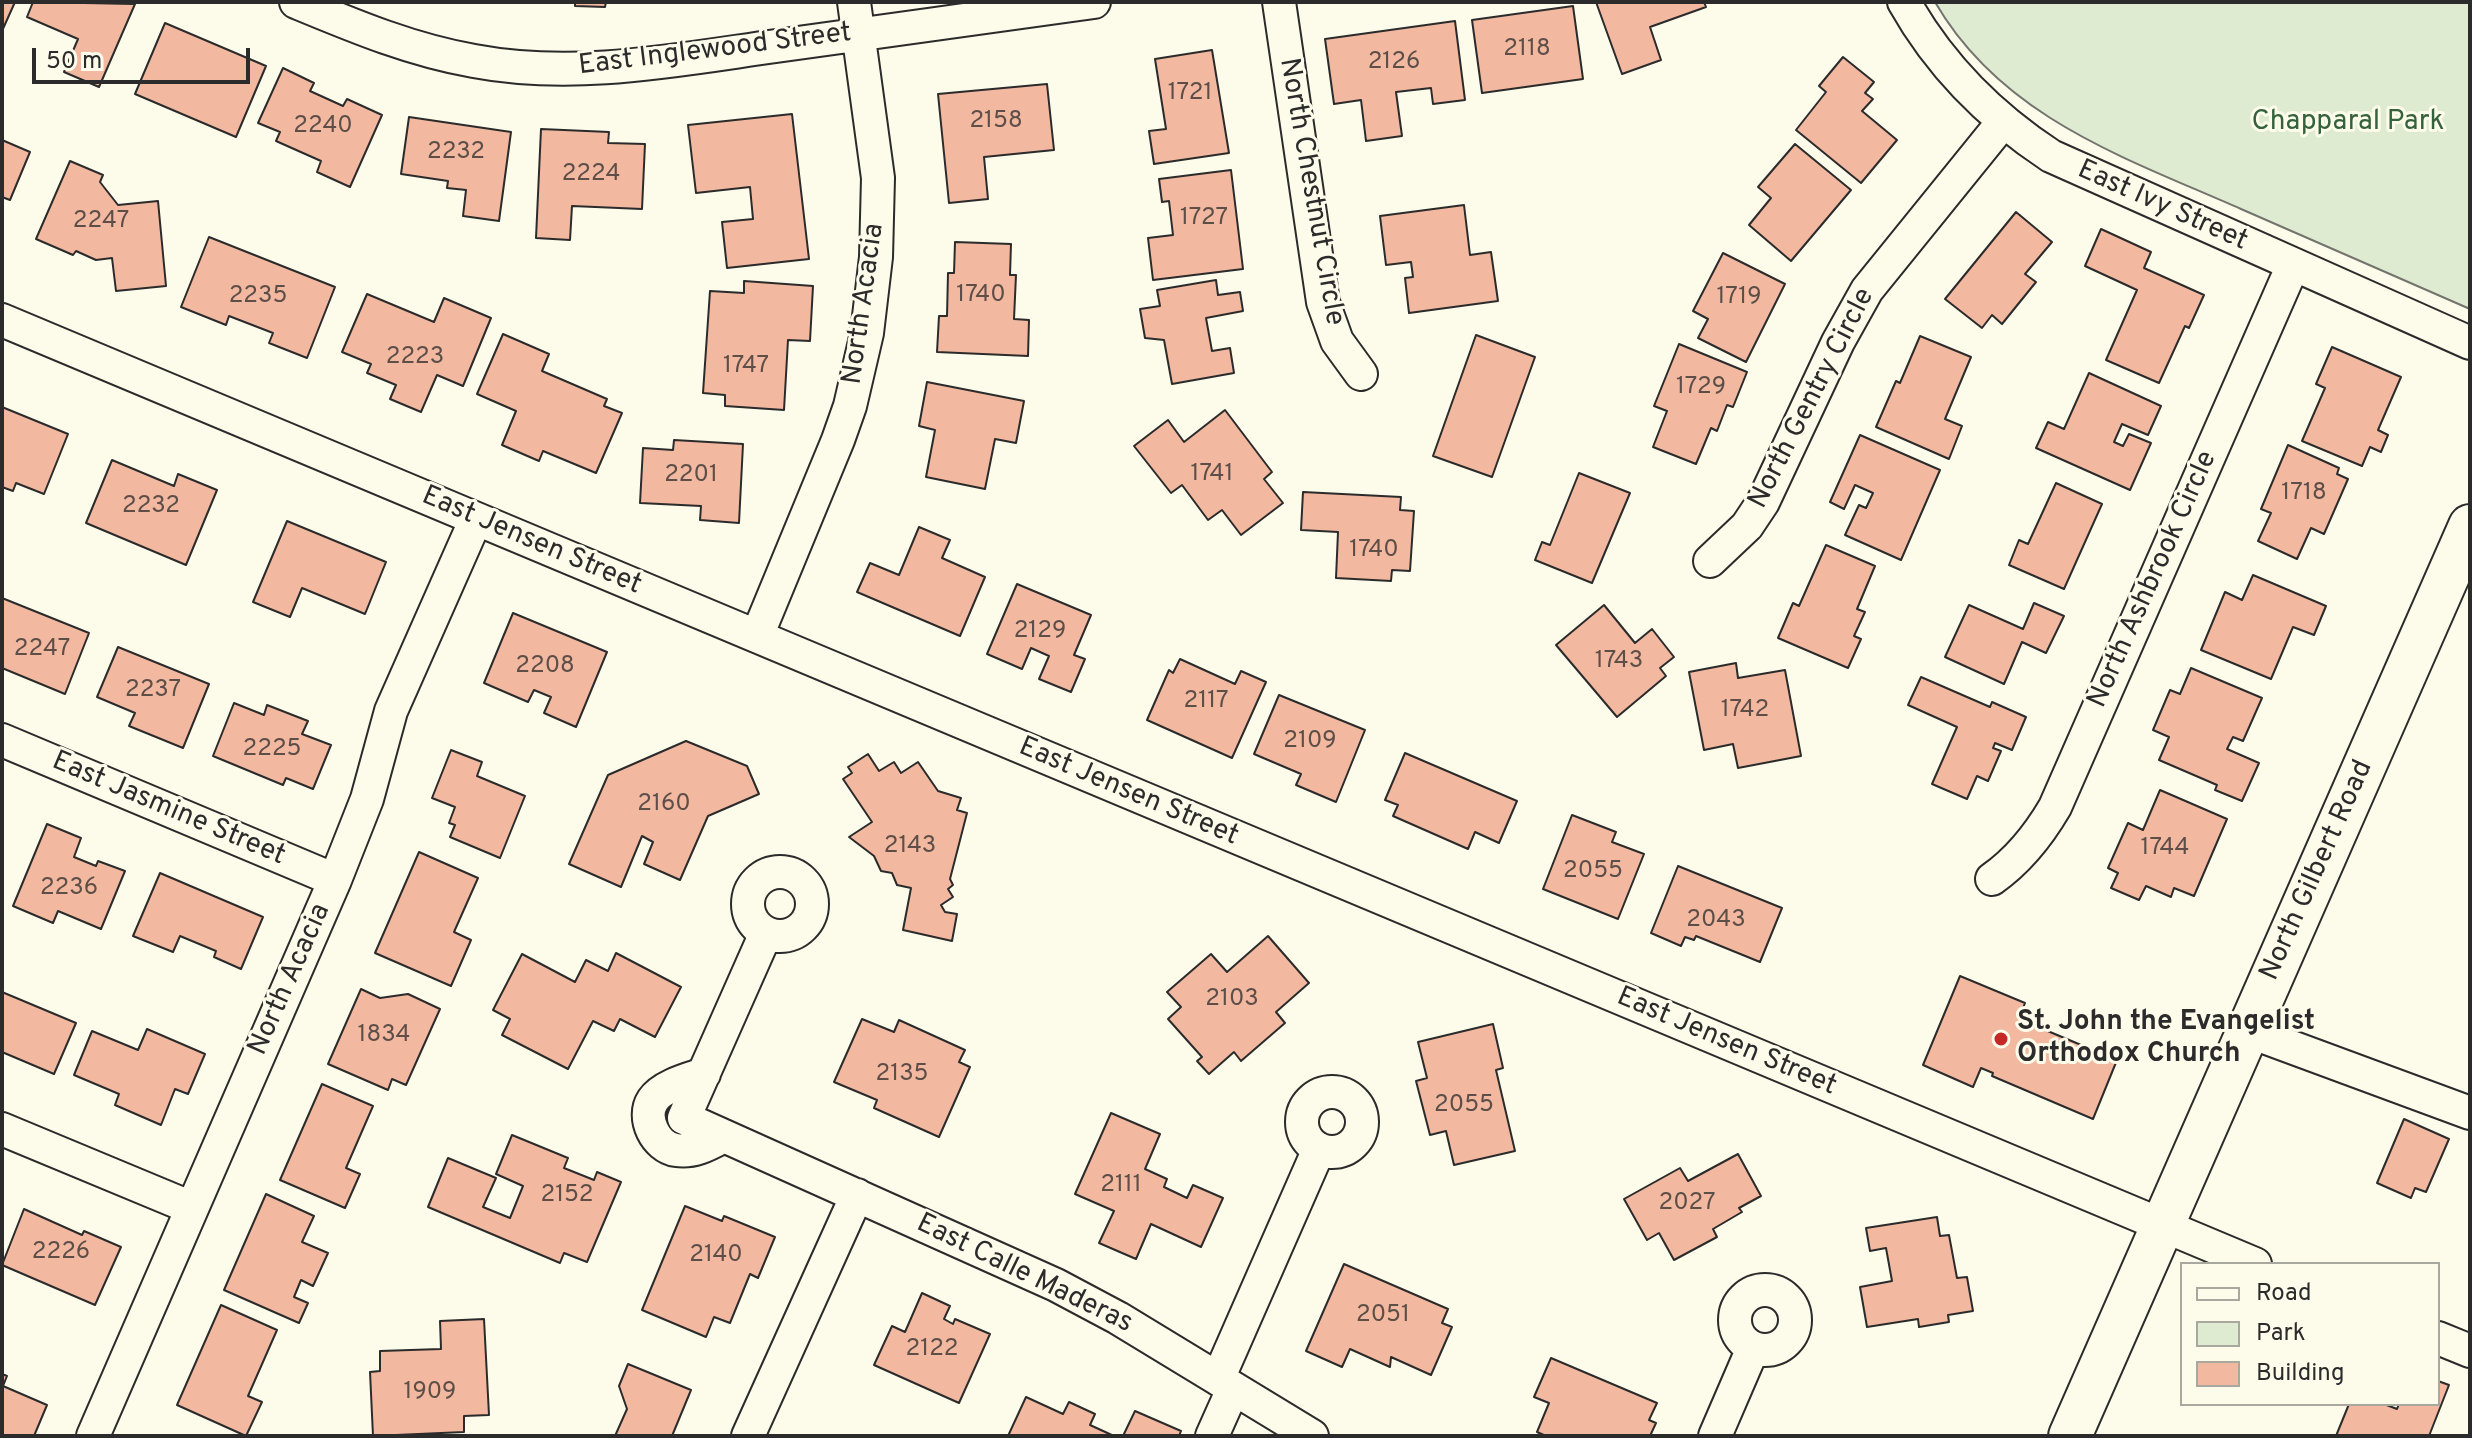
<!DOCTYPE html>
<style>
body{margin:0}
#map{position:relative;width:2472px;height:1438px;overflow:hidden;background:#fdfbea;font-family:Overpass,sans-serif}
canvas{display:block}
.frame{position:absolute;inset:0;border:4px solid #2b2b2b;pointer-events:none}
.legend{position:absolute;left:2180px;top:1262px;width:260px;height:144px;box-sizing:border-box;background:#fdfbea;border:2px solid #a9a89e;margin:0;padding:10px 14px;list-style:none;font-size:24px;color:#2b2b2b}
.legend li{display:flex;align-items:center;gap:16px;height:40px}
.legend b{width:40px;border:2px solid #a9a89e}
.scale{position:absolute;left:32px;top:48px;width:218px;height:36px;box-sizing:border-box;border:4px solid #2b2b2b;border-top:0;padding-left:10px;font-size:24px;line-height:28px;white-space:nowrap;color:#2b2b2b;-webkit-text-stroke:6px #fdfbea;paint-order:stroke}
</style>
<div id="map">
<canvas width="2472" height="1438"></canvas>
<div class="frame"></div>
<ul class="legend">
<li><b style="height:10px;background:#fdfbea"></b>Road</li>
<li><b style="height:22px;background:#deebd1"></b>Park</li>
<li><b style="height:22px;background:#f2b8a0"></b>Building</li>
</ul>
<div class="scale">50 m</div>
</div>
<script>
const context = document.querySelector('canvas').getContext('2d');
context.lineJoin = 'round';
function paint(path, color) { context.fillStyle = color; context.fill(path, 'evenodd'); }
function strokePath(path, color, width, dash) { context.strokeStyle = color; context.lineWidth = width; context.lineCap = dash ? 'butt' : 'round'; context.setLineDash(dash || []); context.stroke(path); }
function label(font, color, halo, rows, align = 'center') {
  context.font = font + ' Overpass,sans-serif'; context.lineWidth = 6; context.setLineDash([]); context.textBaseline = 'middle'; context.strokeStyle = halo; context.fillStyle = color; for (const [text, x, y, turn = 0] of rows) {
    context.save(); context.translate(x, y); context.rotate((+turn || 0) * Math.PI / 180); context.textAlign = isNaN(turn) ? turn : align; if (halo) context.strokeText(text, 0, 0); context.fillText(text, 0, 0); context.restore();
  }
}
const green = new Path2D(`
 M1935,2H2470V309C2394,276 2318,243 2241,209C2126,158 2002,118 1935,2Z`);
paint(green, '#deebd1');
strokePath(green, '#74746e', 2);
const building = new Path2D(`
 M2,2H15L2,31Z
 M33,2L135,4L99,87L64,72L78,39L27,17Z
 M575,2H606L605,7L575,6Z
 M1596,2H1704L1706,7L1650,27L1661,60L1622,74Z
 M1573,6L1583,79L1482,93L1472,20Z
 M1455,21L1465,100L1433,104L1431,88L1396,92L1402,136L1366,141L1361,100L1334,104L1325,39Z
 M165,23L266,66L236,137L135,94Z
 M1212,50L1229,153L1154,164L1149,131L1166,129L1155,59Z
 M1843,57L1874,82L1865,93L1873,99L1862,111L1897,140L1861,183L1796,130L1826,92L1819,86Z
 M283,68L314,83L310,91L343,106L347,99L382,115L350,187L317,172L321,161L276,141L280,132L258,123Z
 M1047,84L1054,150L984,157L988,199L949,203L938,94Z
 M792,114L809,259L727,268L722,222L753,219L750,187L696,193L688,125Z
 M409,117L511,132L499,221L463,216L466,190L447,188L448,181L401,174Z
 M541,129L609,132L608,143L645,144L642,209L572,206L570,240L536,238Z
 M2,140L30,152L10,200L2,197Z
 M1795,144L1851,190L1791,261L1749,225L1771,198L1758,187Z
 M70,161L103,175L100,182L118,205L158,201L166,286L116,291L112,258L96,260L76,251L73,255L36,239Z
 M1231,170L1243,269L1153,280L1148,238L1173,235L1169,201L1162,202L1159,179Z
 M1464,205L1470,255L1491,252L1498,301L1409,313L1405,278L1413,277L1411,262L1386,265L1380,216Z
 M2016,212L2052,242L2025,274L2036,282L2002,324L1992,315L1982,328L1945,299Z
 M2101,229L2151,252L2144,268L2204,295L2189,328L2185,326L2159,383L2106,360L2137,290L2085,266Z
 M209,237L335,287L307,358L269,343L273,333L229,316L226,325L181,307Z
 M955,242L1011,244L1010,275H1016L1014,319L1029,320L1028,356L937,352L939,316H947L948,273H954Z
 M1723,253L1785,284L1746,362L1698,338L1708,319L1693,311Z
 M1216,280L1218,295L1240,292L1243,311L1206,318L1212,351L1230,348L1234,373L1172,384L1164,340L1145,338L1140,309L1160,306L1157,290Z
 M744,281L813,286L810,341L788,340L784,410L725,406V395L703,393L710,291L744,293Z
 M367,294L434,322L444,298L491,318L463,386L437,375L421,412L390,399L396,385L367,373L371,364L342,352Z
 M503,334L549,354L542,371L607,399L604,406L622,413L596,473L543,451L539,461L502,445L516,411L477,394Z
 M1476,335L1535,357L1492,477L1433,456Z
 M1920,336L1971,357L1945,419L1962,426L1949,459L1876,427L1896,381L1900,383Z
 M1679,344L1747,372L1733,407L1727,405L1717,431L1711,428L1696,464L1653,447L1667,411L1654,406Z
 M2332,347L2401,377L2378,430L2388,435L2381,452L2370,447L2362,466L2302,441L2325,388L2316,384Z
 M2089,373L2161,406L2148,435L2122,424L2114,442L2123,446L2129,434L2151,443L2130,490L2036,448L2048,422L2064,429Z
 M927,382L1024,401L1016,443L995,439L985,489L926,477L935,430L919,426Z
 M2,407L68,434L44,494L16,483L13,491L2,487Z
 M1225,410L1272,472L1264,479L1283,503L1241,535L1222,510L1208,520L1182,485L1171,493L1134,446L1168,420L1184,442Z
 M1860,435L1940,470L1901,560L1845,535L1859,505L1866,508L1873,493L1855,485L1844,509L1830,502Z
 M674,440L743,444L739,523L700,520L701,506L640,503L643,448L673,450Z
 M2288,445L2339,468L2337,474L2348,479L2324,534L2311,528L2297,559L2258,541L2271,513L2261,509Z
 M112,460L174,486L178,474L217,490L186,565L86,523Z
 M1579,473L1630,493L1592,583L1535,560L1542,542L1550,545Z
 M2056,483L2102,504L2064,589L2009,565L2019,540L2028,544Z
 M1303,492L1401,497L1400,510L1414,511L1410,571L1392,570L1391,581L1336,578L1338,532L1301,530Z
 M287,521L386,562L365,614L302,588L290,617L253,602Z
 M919,527L950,540L942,558L985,577L960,636L857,592L870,563L899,575Z
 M1826,545L1875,566L1857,609L1865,612L1854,636L1861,639L1848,668L1778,638L1793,603L1799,606Z
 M2253,575L2326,606L2314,635L2293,627L2271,679L2201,650L2225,592L2242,600Z
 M1017,584L1091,615L1074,655L1085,659L1071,692L1039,679L1049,656L1031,648L1022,669L987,654Z
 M2,598L89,633L65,694L2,668Z
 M2034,603L2064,616L2046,653L2022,642L2004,684L1945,657L1969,605L2023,629Z
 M1604,605L1635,643L1652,629L1674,657L1660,668L1666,676L1617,717L1556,645Z
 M513,613L607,652L576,727L544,713L551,697L534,690L528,702L484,683Z
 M118,647L209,684L183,748L129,726L135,713L97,697Z
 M1180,659L1235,684L1241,671L1266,682L1232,758L1147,720L1169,670L1173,673Z
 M1736,663L1738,678L1785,670L1801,756L1738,768L1733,744L1704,750L1689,672Z
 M2191,668L2262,698L2243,741L2233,737L2227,749L2259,763L2242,801L2215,790L2217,785L2159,760L2169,737L2153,730L2170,690L2180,694Z
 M1921,677L1990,707L1992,702L2026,717L2012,750L1995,743L1993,748L2001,751L1988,781L1977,776L1967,799L1932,784L1957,727L1908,705Z
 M1279,695L1365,730L1336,802L1296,785L1301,774L1254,754Z
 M234,703L264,715L267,705L308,721L302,734L331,745L313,789L286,778L283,785L213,756Z
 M686,741L747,766L759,794L708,816L680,880L644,864L653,842L642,836L621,887L569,864L608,775Z
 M451,750L482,762L477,776L525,796L500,858L450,837L455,825L449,823L455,807L432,798Z
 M1405,753L1517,801L1499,843L1475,832L1468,849L1393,816L1398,805L1385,800Z
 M868,754L879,771L894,762L901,773L918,762L938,791L961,798L957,810L967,813L950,879L953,885L948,889L953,897L941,905L945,912L957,914L952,941L903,930L911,888L897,885L892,873L881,871L874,856L849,837L872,822L843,779L852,773L848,767Z
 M2160,790L2227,819L2194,896L2174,888L2171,897L2146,886L2139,900L2111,888L2118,873L2108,868L2128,823L2143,830Z
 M1572,815L1616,832L1612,842L1644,854L1618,919L1543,889Z
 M47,824L81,838L74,857L96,866L98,861L125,871L101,929L58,911L53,923L13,906Z
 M419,852L478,878L454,932L471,940L451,986L375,953Z
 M1678,866L1782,908L1760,962L1696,936L1694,940L1685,937L1681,946L1651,933Z
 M160,873L263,917L241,969L214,957L216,951L180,936L173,952L133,936Z
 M1268,936L1309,983L1276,1012L1285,1023L1241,1061L1234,1052L1209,1074L1197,1061L1202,1057L1168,1019L1181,1007L1167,992L1211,954L1227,972Z
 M616,953L681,987L655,1037L620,1019L614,1031L593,1021L568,1069L502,1035L510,1019L493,1010L522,954L575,982L586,960L608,971Z
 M1960,976L2025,1003L2019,1019L2117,1060L2093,1119L1992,1076L1993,1073L1981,1068L1973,1087L1923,1065Z
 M361,989L380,998L408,994L440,1009L406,1085L392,1079L388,1090L328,1064Z
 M2,992L76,1023L54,1074L2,1052Z
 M862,1019L894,1032L899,1020L965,1050L959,1062L970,1067L939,1137L874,1108L877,1100L834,1082Z
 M1493,1024L1503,1068L1496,1070L1515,1151L1454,1165L1446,1131L1430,1135L1416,1081L1427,1078L1418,1042Z
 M147,1029L205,1054L188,1094L175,1089L161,1125L115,1105L119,1094L74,1075L92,1031L138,1050Z
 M322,1084L373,1106L346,1168L360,1174L345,1208L280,1180Z
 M1111,1113L1160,1134L1145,1169L1167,1179L1164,1187L1187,1198L1193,1185L1223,1198L1201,1247L1151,1224L1136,1259L1099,1243L1114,1211L1075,1194Z
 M2404,1119L2449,1139L2426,1192L2415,1188L2411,1198L2377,1183Z
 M512,1135L568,1158L564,1168L594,1180L597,1172L621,1182L587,1262L564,1253L560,1263L428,1207L448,1158L496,1178L483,1207L510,1218L523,1186L496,1174Z
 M1738,1154L1761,1196L1739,1208L1742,1212L1713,1229L1717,1237L1674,1260L1659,1233L1647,1240L1624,1199L1680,1168L1688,1181Z
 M266,1194L314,1216L302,1242L328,1253L313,1286L301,1280L294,1297L308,1303L299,1323L224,1290Z
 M685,1206L722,1221L724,1216L775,1237L758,1278L750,1274L730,1323L714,1317L706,1337L642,1310Z
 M24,1209L82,1235L84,1231L121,1247L95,1305L2,1265Z
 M1937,1217L1940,1236L1949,1235L1957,1278L1967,1277L1973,1311L1948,1315L1949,1322L1919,1327L1918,1319L1867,1327L1860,1287L1892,1281L1886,1248L1870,1251L1866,1228Z
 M1344,1264L1448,1309L1442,1323L1452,1327L1431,1375L1391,1357L1390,1367L1350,1349L1342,1367L1306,1351Z
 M922,1293L950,1306L944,1319L953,1324L955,1319L990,1334L959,1403L874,1365L892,1326L905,1332Z
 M221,1305L277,1330L248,1396L262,1402L246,1436L177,1405Z
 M484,1319L489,1415L464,1416V1432L373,1436L370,1372L380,1371V1351L441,1349L440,1321Z
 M1551,1358L1657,1403L1649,1420L1656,1423L1650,1436H1546L1537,1432L1549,1403L1534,1397Z
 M628,1364L691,1390L672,1436H615L627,1409L619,1386Z
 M2,1374L7,1376L3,1386L47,1405L34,1436H2Z
 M2438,1381L2449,1385L2429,1436H2336L2349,1404H2384L2397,1409L2399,1404H2438Z
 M1026,1397L1063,1414L1069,1402L1095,1414L1090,1425L1114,1436H1008Z
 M1135,1411L1181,1431L1179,1436H1123Z`);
paint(building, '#f2b8a0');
strokePath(building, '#2b2b2b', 2);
const minor = new Path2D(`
 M296,2C354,26 411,50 474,61C575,80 676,60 776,46C882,31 988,17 1094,2
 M1279,2L1323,302L1337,341L1361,374
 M1904,2C1940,66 1990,116 2051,156L2470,343
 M2,320L2255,1264
 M1710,561L1747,526L1763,502L1838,342L1867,290L2003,122
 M757,636L838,440L850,406L867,333L876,257L878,178L854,2
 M2,740L335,880
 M748 904a32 32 0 1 1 64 0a32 32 0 1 1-64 0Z
 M1992,879C2019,860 2038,836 2055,807L2293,265
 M766,933L684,1118L1056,1285L1118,1318L1312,1436
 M2248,1031L2470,1113
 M704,1074C689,1079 662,1086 653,1100C641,1118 656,1147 676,1150C694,1153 709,1144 724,1136
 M1302 1122a30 30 0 1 1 60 0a30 30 0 1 1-60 0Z
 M2,1129L192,1208
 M1735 1320a30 30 0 1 1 60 0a30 30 0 1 1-60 0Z
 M2438,1338L2470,1351
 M1218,1379L1319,1149
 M93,1436L335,880L367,799L391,711L476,519
 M748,1436L857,1195
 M1212,1436L1233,1389
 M1715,1436L1753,1348`);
const major = new Path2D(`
 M2070,1436L2470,526`);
strokePath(minor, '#2b2b2b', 36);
strokePath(major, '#2b2b2b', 46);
strokePath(minor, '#fdfbea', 32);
strokePath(major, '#fdfbea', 42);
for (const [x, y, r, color] of [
 [2001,1039,8,"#c62828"]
]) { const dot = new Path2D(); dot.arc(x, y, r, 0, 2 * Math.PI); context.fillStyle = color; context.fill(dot); strokePath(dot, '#fdfbea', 3); }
label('24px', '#5d4e48', null, [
 ["2118",1527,50],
 ["2126",1394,63],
 ["1721",1190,94],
 ["2158",996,122],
 ["2240",323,127],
 ["2232",456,153],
 ["2224",591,175],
 ["1727",1204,219],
 ["2247",101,222],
 ["1740",981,296],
 ["2235",258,297],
 ["1719",1739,298],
 ["2223",415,358],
 ["1747",746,367],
 ["1729",1701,388],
 ["1741",1212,475],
 ["2201",691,476],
 ["1718",2304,494],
 ["2232",151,507],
 ["1740",1374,551],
 ["2129",1040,632],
 ["2247",42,650],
 ["1743",1619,662],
 ["2208",545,667],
 ["2237",153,691],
 ["2117",1206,702],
 ["1742",1745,711],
 ["2109",1310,742],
 ["2225",272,750],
 ["2160",664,805],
 ["2143",910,847],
 ["1744",2165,849],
 ["2055",1593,872],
 ["2236",69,889],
 ["2043",1716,921],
 ["2103",1232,1000],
 ["1834",384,1036],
 ["2135",902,1075],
 ["2055",1464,1106],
 ["2111",1121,1186],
 ["2152",567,1196],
 ["2027",1687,1204],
 ["2226",61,1253],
 ["2140",716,1256],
 ["2051",1383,1316],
 ["2122",932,1350],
 ["1909",430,1393]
]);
label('28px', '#2b2b2b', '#fdfbea', [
 ["East Inglewood Street",715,51,-7],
 ["North Chestnut Circle",1310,192,80],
 ["East Ivy Street",2162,207,24],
 ["North Acacia",865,304,-82],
 ["North Gentry Circle",1813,399,-63],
 ["East Jensen Street",531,542,23],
 ["North Ashbrook Circle",2154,580,-66],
 ["East Jensen Street",1128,793,23],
 ["East Jasmine Street",168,810,23],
 ["North Gilbert Road",2318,871,-66],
 ["North Acacia",291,980,-66],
 ["East Jensen Street",1726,1043,23],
 ["East Calle Maderas",1024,1275,26]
]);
label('28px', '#34623c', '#fdfbea', [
 ["Chapparal Park",2348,123]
]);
label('bold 28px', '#2b2b2b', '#fdfbea', [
 ["St. John the Evangelist",2017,1023],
 ["Orthodox Church",2017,1055]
], 'left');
</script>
